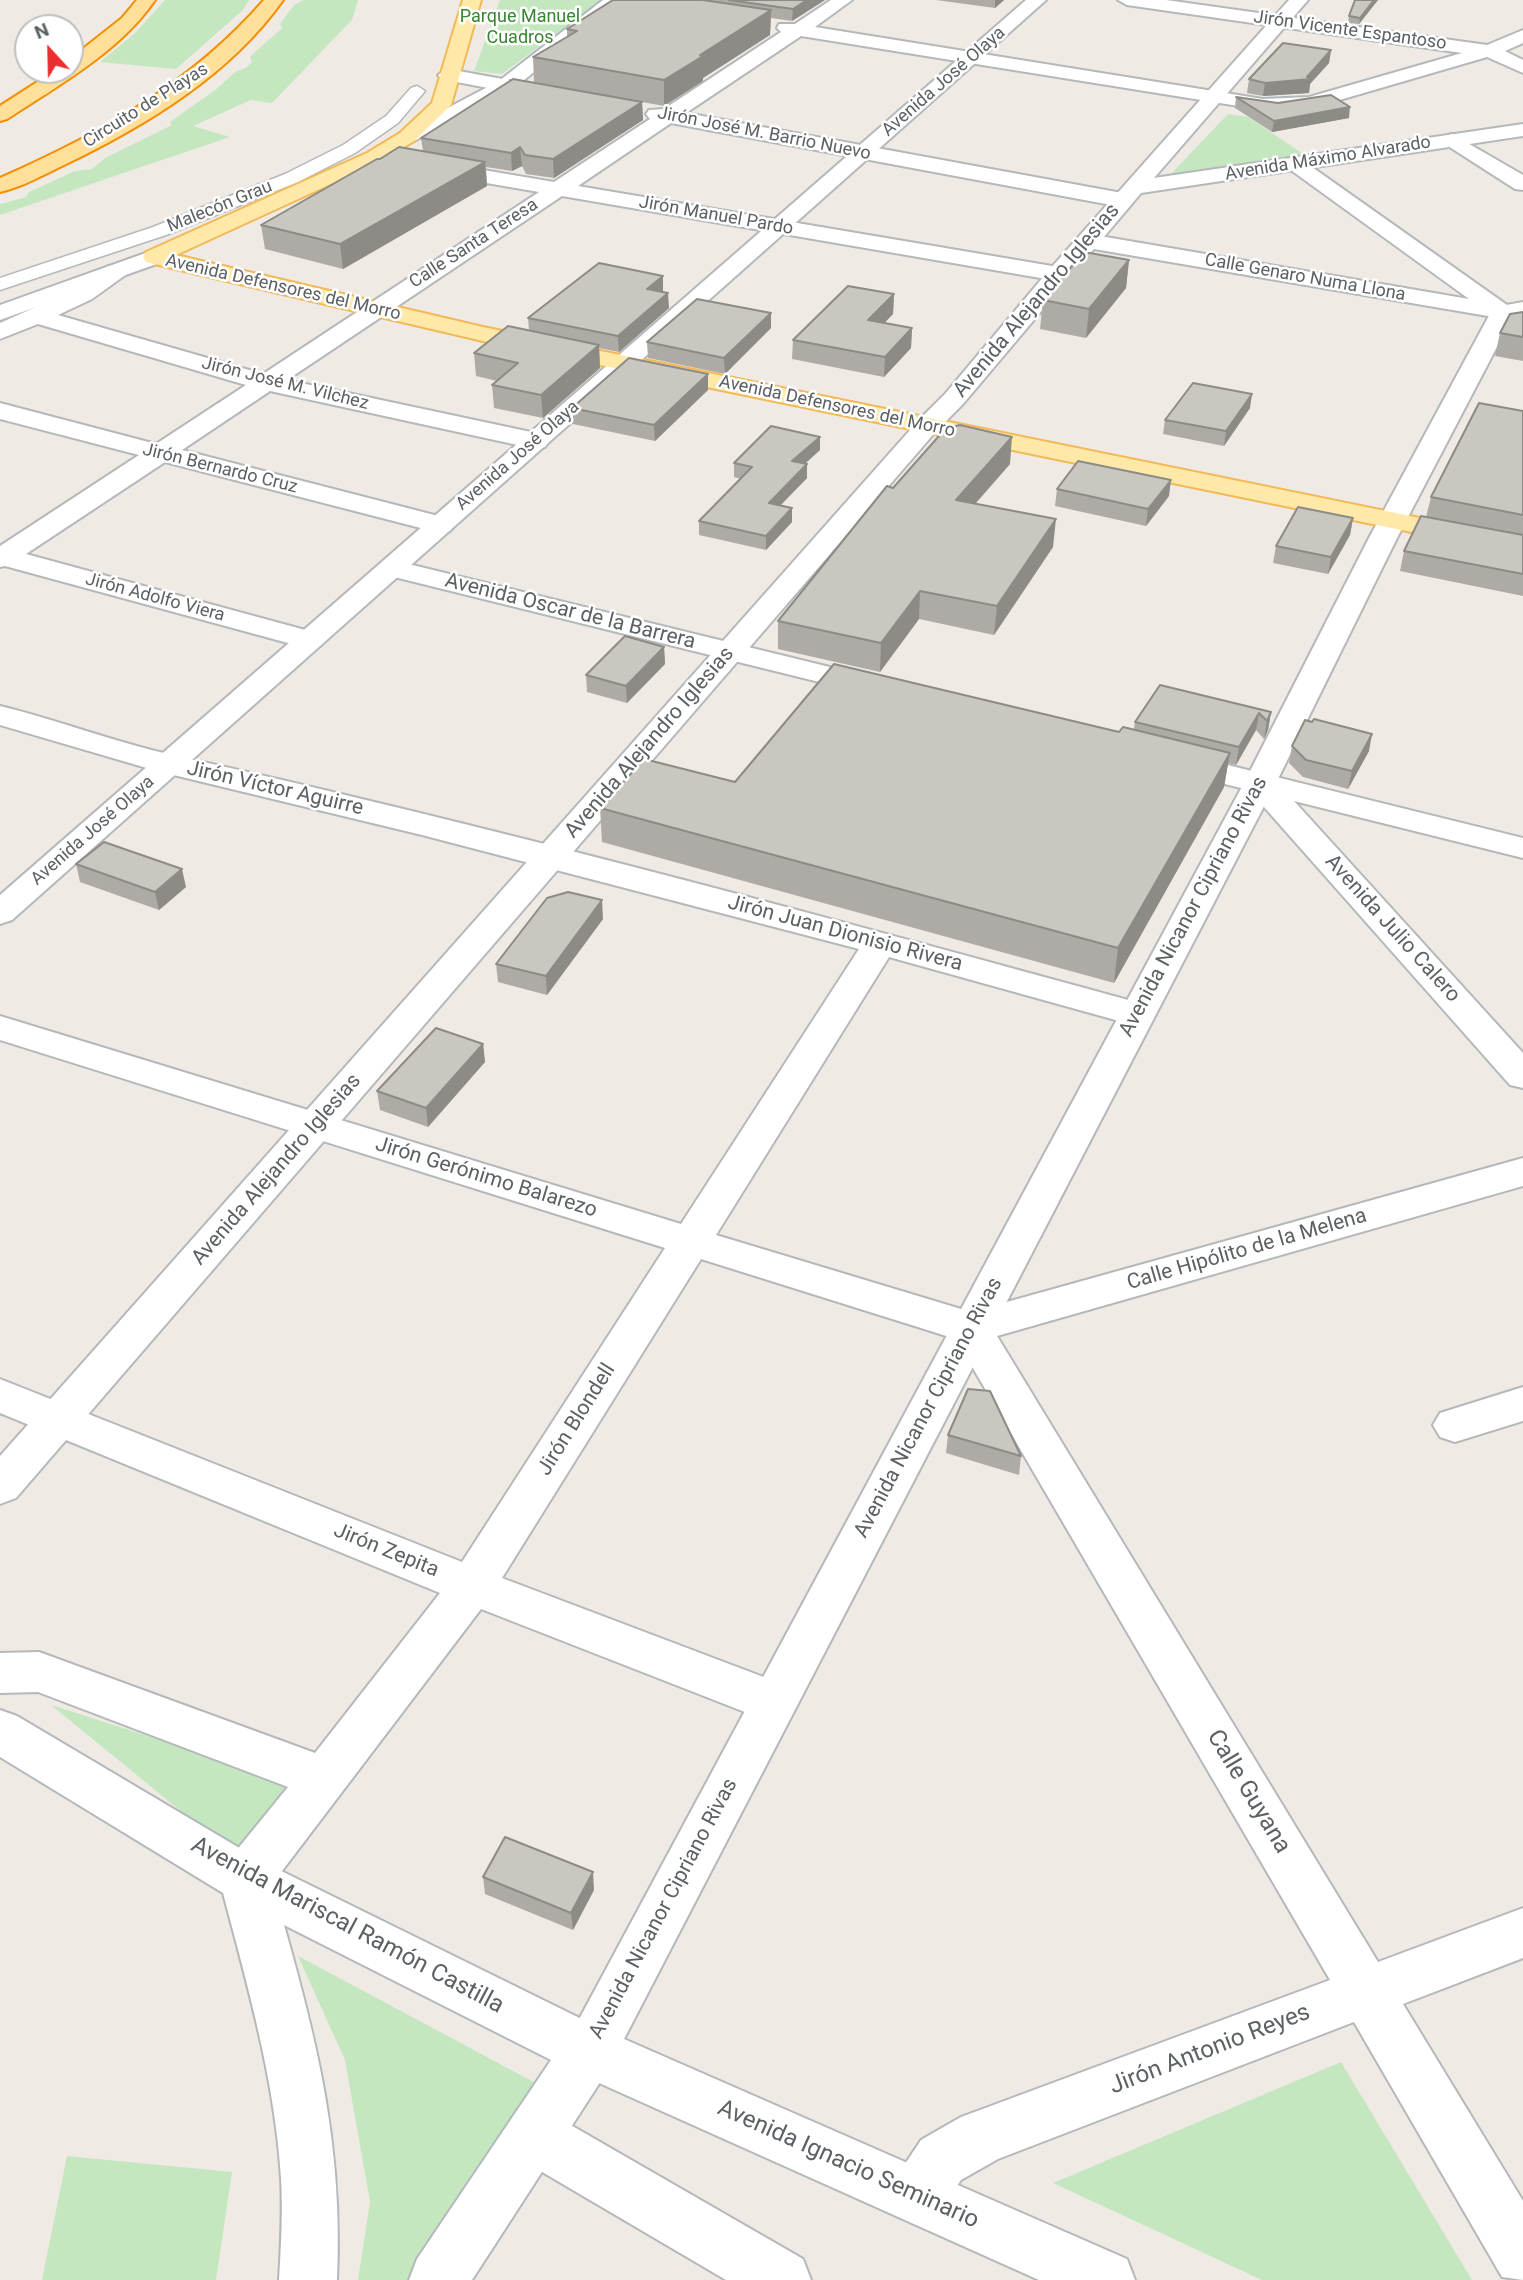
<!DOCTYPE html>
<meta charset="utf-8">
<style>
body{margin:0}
#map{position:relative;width:1523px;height:2280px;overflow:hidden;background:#efebe4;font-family:Roboto,sans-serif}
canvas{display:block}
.north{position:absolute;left:14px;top:14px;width:70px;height:70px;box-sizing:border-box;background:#fff;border:2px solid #bec0c1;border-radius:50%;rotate:338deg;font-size:19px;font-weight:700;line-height:28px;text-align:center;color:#5c6165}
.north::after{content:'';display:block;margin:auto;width:24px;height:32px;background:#eb2e31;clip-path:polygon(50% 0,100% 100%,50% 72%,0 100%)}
</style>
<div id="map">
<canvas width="1523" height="2280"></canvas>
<div class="north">N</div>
</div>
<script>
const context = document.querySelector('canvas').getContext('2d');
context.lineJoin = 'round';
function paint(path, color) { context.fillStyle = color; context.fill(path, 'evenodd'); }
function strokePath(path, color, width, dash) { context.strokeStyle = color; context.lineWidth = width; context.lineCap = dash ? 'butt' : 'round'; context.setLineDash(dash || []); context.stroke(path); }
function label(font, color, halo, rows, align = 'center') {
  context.font = font + ' Roboto,sans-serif'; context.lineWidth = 5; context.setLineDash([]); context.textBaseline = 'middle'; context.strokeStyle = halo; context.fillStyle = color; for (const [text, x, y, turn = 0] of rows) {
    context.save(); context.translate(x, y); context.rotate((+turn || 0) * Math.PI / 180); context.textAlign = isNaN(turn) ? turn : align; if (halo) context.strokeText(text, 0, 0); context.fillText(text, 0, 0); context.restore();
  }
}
paint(new Path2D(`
 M165,0H249L243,10L176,69L100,62L135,33Z
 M304,0H358L352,20L272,103L251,100L193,126L230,137L0,215V204L26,197L29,192L75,171L92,169L105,158L172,125L170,122L218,88L235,72L246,68L252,62L250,57C260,46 272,38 282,28L280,24L294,5Z
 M500,0H602L502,74L474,71Z
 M1228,114L1248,117L1311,159L1169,176Z
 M51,1705L290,1781L287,1805L237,1857Z
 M298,1956L543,2087L424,2280H358L370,2202L345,2060Z
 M1341,2062L1472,2280H1262L1053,2183Z
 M67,2156L232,2172L216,2280H42Z`), '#c4e7c0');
const pedestrian = new Path2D(`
 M417,86L425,91L398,123L355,153L298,182L166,235L0,290V278L153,227L285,174L343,145L386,116L411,88Z`);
const minor = new Path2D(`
 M831,0H852L815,27L1263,99L1309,97L1462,53L1127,5L1118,0H1166L1487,45L1523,30V43L1505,51L1523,60V73L1487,57L1319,106L1276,112L801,36L686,113L1122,193L1130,195L1133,200L1130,205L1122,207L671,123L578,186L1058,267L1066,269L1070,274L1066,279L1058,281L562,196L287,380L545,435L549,441L545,447L536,449L270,391L182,450L450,519L454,525L450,531L440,533L165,462L26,554L320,634L325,640L320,646L310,649L5,566L0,567V546L139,455L0,419V403L156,444L246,385L38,324L0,339V323L76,289L108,266H124L128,271L124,276L92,299L58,315L263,374L539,192L428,173L425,168L428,163L436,162L554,182L650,119L646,114L649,110L664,109L781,32L777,28L779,24H795Z
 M448,69L546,87L553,89L556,93L553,97L546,99L441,79L438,75Z
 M1452,134L1523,175V190L1515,189L1445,144L1442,140L1445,136Z
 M1295,158L1302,160L1507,305L1523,308V322L1088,248L1080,246L1077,241L1080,236L1088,234L1469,299L1288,168L1284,164L1288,160Z
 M392,560L887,681L891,687L887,693L876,696L382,574L378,568L382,562Z
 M0,706C58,720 114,742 172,755C501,828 826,917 1150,1006L1155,1014L1150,1022L1137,1026L889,957L716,1235L971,1312L1523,1158V1186L997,1336L1378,1962L1523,1908V1958L1403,2004L1523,2201V2280L1502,2277L1354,2022L998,2159L961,2180L937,2216L917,2225L897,2216L888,2196L897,2176L921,2140L961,2117L1330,1980L956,1339L701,1259L502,1578L790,1687L797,1702L790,1717L773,1723L481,1609L263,1896L245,1903L227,1896L219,1879L227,1862L288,1787L38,1692L0,1693V1653L39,1652L315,1753L440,1593L0,1413V1379L462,1562L665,1248L0,1040V1016L681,1224L859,949L422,835L157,771L0,725Z
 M1175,752L1523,838V858L1294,801L1523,1053V1088L1510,1085L1249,790L1164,769L1159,762L1164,755Z
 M1523,1387V1421L1455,1442L1440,1437L1433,1425L1440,1413Z
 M535,2108L555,2116L803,2259L811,2280H726L515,2156L507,2136L515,2116Z`);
const tertiary = new Path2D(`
 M1026,0H1046L12,920L0,924V895Z
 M1289,0H1308L1154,178L1523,124V136L1141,193L963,404L937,430L16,1498L0,1504V1456L919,420L945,394L1050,269Z
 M1523,302V316L1512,318L1397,538L1276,783L624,2039L1127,2259L1135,2280H1039L570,2070L562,2051L1244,783L1369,538L1491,312L1495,307Z`);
const secondary = new Path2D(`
 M603,0H623L513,89L414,141H400L397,137L400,133L499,81Z
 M154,250L162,252L165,257L162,262L0,320V305Z
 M0,1710L17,1716L263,1862L608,2032L616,2051L608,2070L472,2280H409L417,2259L551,2060L284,1925C319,2048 343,2151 337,2280H279C281,2246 283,2212 281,2178C275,2081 248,1987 223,1893L0,1757Z`);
const primary = new Path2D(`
 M463,0H481L451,105L414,141L381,161L176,255L483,327L1523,539V555L483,341L146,262L143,257L146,252L367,153L400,133L432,103Z`);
const trunk = new Path2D(`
 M137,0H155C119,52 59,85 7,119L0,121V106L56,70H70V59L122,18Z
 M264,0H283C230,75 145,126 64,165C43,175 22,187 0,192V178C100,134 192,83 264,0Z`);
strokePath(pedestrian, '#b5b8bb', 3);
strokePath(minor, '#b5b8bb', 4);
strokePath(tertiary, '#b5b8bb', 4);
strokePath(secondary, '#b3b8bc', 4);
strokePath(primary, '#f3b959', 4);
strokePath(trunk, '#f38f00', 4);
paint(pedestrian, '#fff');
paint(minor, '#fff');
paint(tertiary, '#fff');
paint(secondary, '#fff');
paint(primary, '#ffe9a9');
paint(trunk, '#fee09a');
paint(new Path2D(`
 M613,0H825L792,21L771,18L770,35L703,78V81L664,106L642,102L643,120L554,178L526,174L522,166L512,171L486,167L487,186L343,269L265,249L261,225L380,159L423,151L421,138L509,82V79L640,102L534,82L533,57L567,37V29Z
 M936,0H1004L995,8Z
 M1355,0H1378L1359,24L1348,23L1349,16Z
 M1331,50L1329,63L1310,84L1309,93L1263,96L1247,93L1249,79Z
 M1236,97L1349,118L1272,132L1235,108Z
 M1129,260L1126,288L1086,338L1040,329L1043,300Z
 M663,291L662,292L669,308L619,352L599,348L600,368L543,418L494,408L492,385L497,381L476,376L474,353L529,331L528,318Z
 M894,294L893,314L884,323L912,328L911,348L884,377L792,359L793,340Z
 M1523,312V361L1495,356L1500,333Z
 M771,313V328L725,374L648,358L647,342Z
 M708,390L655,441L573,424L572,408Z
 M1250,408L1224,446L1163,434L1165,420Z
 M1523,411V596L1400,571L1404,551L1426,517L1431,497Z
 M820,450L805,464H807V478L781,505L792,522L766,550L699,535V521L741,479L734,477V463Z
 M1010,464L975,504L1053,547L994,635L919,619L880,672L778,649V621L893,488Z
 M1057,489L1169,496L1146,526L1055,506Z
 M1353,518L1350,535L1328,574L1273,563L1276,546Z
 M664,647L665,664L627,703L587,692L586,675Z
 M1271,712L1268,730L1264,739L1256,730L1236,765L1228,763L1224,787L1114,983L602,842L600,808L735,782L1119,732L1134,729L1135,722Z
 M1292,746L1369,751L1348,789L1303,777L1289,763Z
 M76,864L186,887L159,910L80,882Z
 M603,919L547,995L498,982L496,964Z
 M483,1044L485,1062L428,1127L380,1110L377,1091Z
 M948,1435L1021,1456L1019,1475L946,1453Z
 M483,1877L594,1890L573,1930L485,1894Z`), '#aeaaa5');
paint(new Path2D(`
 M807,0H825L792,21L793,9Z
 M995,0H1004L995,8Z
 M1374,0H1378L1359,24L1360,18Z
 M771,10L770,35L703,78V81L664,106V80L700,55Z
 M1331,50L1329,63L1310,84L1309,93L1263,96L1265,83L1307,77Z
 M642,102L643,120L554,178L553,159Z
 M1350,107L1349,118L1272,132L1274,121Z
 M520,147L522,166L512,171L511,153Z
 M485,162L487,186L343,269L340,244Z
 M1129,260L1126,288L1086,338L1089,309Z
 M663,276V291L647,304V289Z
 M668,293L669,308L619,352L618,336Z
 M894,294L893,314L868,340V320Z
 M771,313V328L725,374L724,358Z
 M912,328L911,348L884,377L885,357Z
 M599,345L600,368L543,418L541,395Z
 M708,374V390L655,441L654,425Z
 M1252,394L1250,408L1224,446L1226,431Z
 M820,437V450L792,475V461Z
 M1012,437L1010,464L954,528L956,500Z
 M807,464V478L769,517V503Z
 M1171,480L1169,496L1146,526L1148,509Z
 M792,508V522L766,550V536Z
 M1353,518L1350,535L1328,574L1331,557Z
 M1056,519L1053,547L994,635L997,606Z
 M920,591L919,619L880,672L881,643Z
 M664,647L665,664L627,703L626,686Z
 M1271,712L1268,730L1264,739L1267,721Z
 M1259,713L1256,730L1236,765L1239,747Z
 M1372,734L1369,751L1348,789L1352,771Z
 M1230,753L1224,787L1114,983L1118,948Z
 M182,869L186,887L159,910L155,892Z
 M602,900L603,919L547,995L546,976Z
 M483,1044L485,1062L428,1127L426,1108Z
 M593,1872L594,1890L573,1930L571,1913Z`), '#8d8b86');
const building = new Path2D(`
 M613,0H703L771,10L700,55L703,56L664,80L533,57L577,31L567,29Z
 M729,0H807L793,9Z
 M1355,0H1374L1360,18L1349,16Z
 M1283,43L1331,50L1307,77L1311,79L1265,83L1249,79Z
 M513,79L642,102L553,159L525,155L520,147L511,153L421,138Z
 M1331,95L1350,107L1274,121L1236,97L1278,103Z
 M399,147L485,162L340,244L261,225L377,159H380Z
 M1084,252L1129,260L1089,309L1043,300Z
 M599,263L663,276L647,289L668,293L618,336L528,318Z
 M848,286L894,294L868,320L912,328L885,357L793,340Z
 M697,299L771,313L724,358L647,342Z
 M1523,312V337L1500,333L1510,314Z
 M508,326L599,345L541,395L492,385L518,363L474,353Z
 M629,358L708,374L654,425L572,408Z
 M1193,383L1252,394L1226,431L1165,420Z
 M1479,403L1523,411V515L1431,497Z
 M960,425L1012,437L956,500L1056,519L997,606L920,591L881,643L778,621L887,486L893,488L946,428Z
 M771,426L820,437L792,461L807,464L769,503L792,508L766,536L699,521L752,467L734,463Z
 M1078,461L1171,480L1148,509L1057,489Z
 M1298,507L1353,518L1331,557L1276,546Z
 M1421,516L1523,535V574L1404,551Z
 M625,636L664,647L626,686L586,675Z
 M834,664L1119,732L1123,727L1230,753L1118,948L600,808L644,759L735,782Z
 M1160,685L1271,712L1267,721L1259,713L1239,747L1135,722Z
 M1314,719L1372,734L1352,771L1306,760L1292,746L1305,720L1312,722Z
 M104,842L182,869L155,892L76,864Z
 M568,892L602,900L546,976L496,964L547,898Z
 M436,1028L483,1044L426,1108L377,1091Z
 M968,1389L990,1391L1021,1456L948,1435Z
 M505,1837L593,1872L571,1913L483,1877Z`);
paint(building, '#cac6c0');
strokePath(building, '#8d8b86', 2);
label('18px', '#388533', '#fff', [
 ["Parque Manuel",520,17],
 ["Cuadros",520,38]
]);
label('18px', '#5c6165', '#fff', [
 ["Jirón Vicente Espantoso",1350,31,8],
 ["Avenida José Olaya",944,82,-41],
 ["Circuito de Playas",146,106,-32],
 ["Jirón José M. Barrio Nuevo",764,134,11],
 ["Avenida Máximo Alvarado",1328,159,-9],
 ["Malecón Grau",220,207,-22],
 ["Jirón Manuel Pardo",716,216,10],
 ["Calle Santa Teresa",474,244,-33],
 ["Calle Genaro Numa Llona",1305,278,10],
 ["Avenida Defensores del Morro",283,288,13],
 ["Jirón José M. Vilchez",285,384,14],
 ["Avenida Defensores del Morro",837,407,12],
 ["Avenida José Olaya",518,456,-41],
 ["Jirón Bernardo Cruz",220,469,14],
 ["Jirón Adolfo Viera",155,598,15],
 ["Avenida José Olaya",93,831,-41]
]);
label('21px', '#5c6165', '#fff', [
 ["Avenida Alejandro Iglesias",1037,301,-50],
 ["Avenida Oscar de la Barrera",570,612,14],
 ["Avenida Alejandro Iglesias",650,743,-49],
 ["Jirón Víctor Aguirre",275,789,13],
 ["Avenida Nicanor Cipriano Rivas",1194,907,-62],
 ["Avenida Julio Calero",1392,929,48],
 ["Jirón Juan Dionisio Rivera",845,934,15],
 ["Avenida Alejandro Iglesias",277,1170,-49],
 ["Jirón Gerónimo Balarezo",486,1178,17],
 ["Calle Hipólito de la Melena",1247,1250,-16],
 ["Avenida Nicanor Cipriano Rivas",929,1408,-62],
 ["Jirón Blondell",577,1420,-58],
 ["Jirón Zepita",386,1551,22],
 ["Avenida Nicanor Cipriano Rivas",664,1909,-62]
]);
label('24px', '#5c6165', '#fff', [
 ["Calle Guyana",1248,1792,59],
 ["Avenida Mariscal Ramón Castilla",347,1926,28],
 ["Jirón Antonio Reyes",1210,2050,-21],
 ["Avenida Ignacio Seminario",848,2165,24]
]);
</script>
